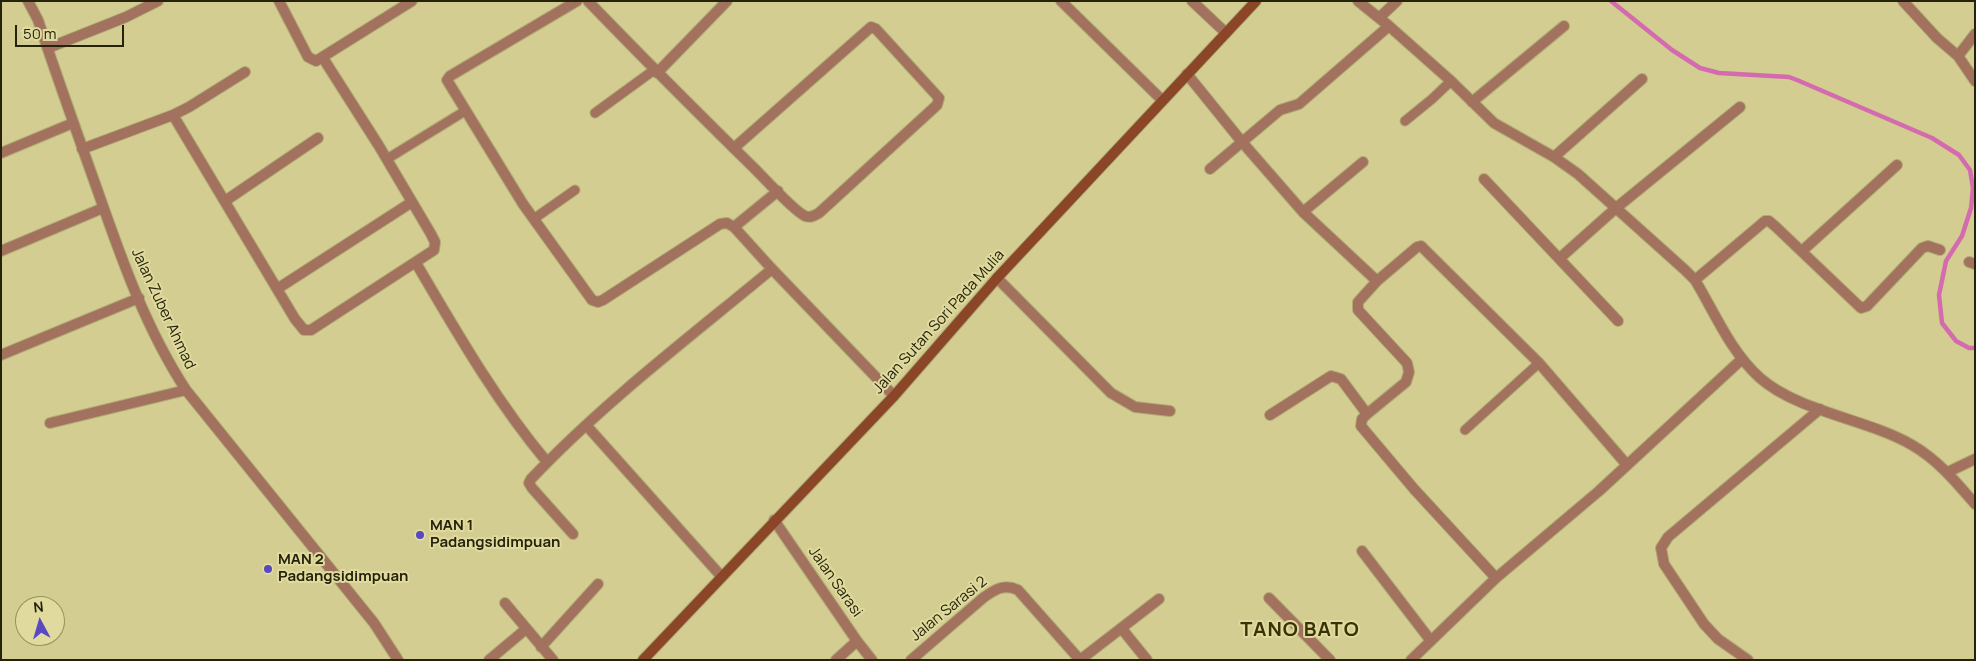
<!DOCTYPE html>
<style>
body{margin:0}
#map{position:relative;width:1976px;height:661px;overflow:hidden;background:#d3cd91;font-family:Manrope,sans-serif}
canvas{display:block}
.frame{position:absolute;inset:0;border:2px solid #25230b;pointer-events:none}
.north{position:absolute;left:15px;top:596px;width:50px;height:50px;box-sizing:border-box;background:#e0da9e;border:1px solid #959163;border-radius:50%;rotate:354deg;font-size:14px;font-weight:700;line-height:20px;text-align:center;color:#25230b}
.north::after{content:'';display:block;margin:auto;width:18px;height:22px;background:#5849c1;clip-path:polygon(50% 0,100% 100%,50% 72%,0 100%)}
.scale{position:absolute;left:15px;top:25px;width:109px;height:22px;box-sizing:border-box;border:2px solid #25230b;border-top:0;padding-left:6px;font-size:15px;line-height:18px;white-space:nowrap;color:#25230b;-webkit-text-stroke:4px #e0da9e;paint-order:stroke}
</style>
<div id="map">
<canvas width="1976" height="661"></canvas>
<div class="frame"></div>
<div class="north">N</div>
<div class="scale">50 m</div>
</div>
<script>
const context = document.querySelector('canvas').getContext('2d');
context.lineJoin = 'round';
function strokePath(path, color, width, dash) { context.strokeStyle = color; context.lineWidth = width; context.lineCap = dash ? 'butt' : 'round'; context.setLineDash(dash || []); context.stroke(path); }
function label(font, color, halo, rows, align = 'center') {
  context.font = font + ' Manrope,sans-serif'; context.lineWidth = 4; context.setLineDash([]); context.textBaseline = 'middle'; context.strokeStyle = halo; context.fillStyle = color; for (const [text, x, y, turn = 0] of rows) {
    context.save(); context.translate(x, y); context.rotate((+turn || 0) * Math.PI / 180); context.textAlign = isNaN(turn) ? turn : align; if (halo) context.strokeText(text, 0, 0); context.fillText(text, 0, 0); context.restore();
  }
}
strokePath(new Path2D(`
 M1611,1L1672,50L1700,68L1719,73L1789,77L1797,80L1932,138L1959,155L1970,170L1973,188L1971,208L1962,236L1946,261L1939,295L1942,323L1956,341L1969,348H1975`), '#d46bae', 4.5);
const lane = new Path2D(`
 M595,113L654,70
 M1405,121L1432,99L1451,81
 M387,159L465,111
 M535,218L575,190
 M1465,430L1539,363`);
const street = new Path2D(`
 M28,1L38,20C57,77 77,133 97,189C121,258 146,329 186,390L374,623L398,660
 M279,1L308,57L316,61L412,1
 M577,1L450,76L447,80L523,204L592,300L598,302L603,300L720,224L727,223L734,227L772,269L894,396
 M588,1C643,58 699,114 755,169C765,179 794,211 805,216C810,218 814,216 819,213L937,105L939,98L876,29L871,27L734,148
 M1061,1L1162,100
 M1192,1L1226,33
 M1358,1L1389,26L1451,81L1494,123L1554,157L1578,174L1685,270L1695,280C1715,313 1730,351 1760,378C1799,412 1867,419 1912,445C1938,460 1956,482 1975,504
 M1903,1L1937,38L1958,56L1975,81
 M1379,18L1397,1
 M48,48L126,17L158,1
 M1958,56L1975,34
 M657,73L727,1
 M1187,74L1242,142L1303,212L1377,281
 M1472,102L1564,26
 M173,115L295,319L304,330H311L434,250L435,242L431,234L379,146L323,58
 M82,149L173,115L189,107L245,72
 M1,153L73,123
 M1554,157L1642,79
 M1210,169L1280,110L1299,104L1389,26
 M1484,179L1618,321
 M225,201L318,138
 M1303,212L1363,162
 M734,227L778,191
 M1,251L103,208
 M1802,251L1897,165
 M1560,258L1616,208L1740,107
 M1969,262L1975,264
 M416,263C456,331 496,401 547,462
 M997,278L1111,393L1135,407L1170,411
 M1695,280L1765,221H1769L1776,227L1861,308L1867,306L1922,248L1928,246L1940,250
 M277,289L412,202
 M1,355L139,298
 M1270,415L1331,376L1341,379L1367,414
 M50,423L186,390
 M586,425L721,576
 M1948,472L1975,459
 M774,520L857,641L872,660
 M573,534L532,488L529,483L531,479C604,402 690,337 772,269
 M1362,551L1431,641
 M1496,578L1414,489L1361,426L1362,419L1367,414L1406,382L1409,372L1407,363L1358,310V302L1377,281L1417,247L1421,246L1539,363L1627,465
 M1269,598L1330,660
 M505,603L553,660
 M1122,629L1147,660
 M541,647L598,584
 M489,660L526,629
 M836,660L857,641
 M911,660L983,598C994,590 1004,583 1018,590L1080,660
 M1080,660L1159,599
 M1411,660L1496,578L1599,491L1742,359
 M1748,660L1718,639L1704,624L1664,564L1661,548L1668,537L1820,409`);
const secondary = new Path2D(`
 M643,660L894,396L997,278L1256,1`);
strokePath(lane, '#b0ab76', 11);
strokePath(street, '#b0ab76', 12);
strokePath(secondary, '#b0ab76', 12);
strokePath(lane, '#a3725e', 9);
strokePath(street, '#a3725e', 10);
strokePath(secondary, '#8b4627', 10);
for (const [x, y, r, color] of [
 [420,535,5,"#5849c1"],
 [268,569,5,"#5849c1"]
]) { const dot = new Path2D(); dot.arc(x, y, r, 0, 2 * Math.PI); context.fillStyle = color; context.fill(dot); strokePath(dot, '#e0da9e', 2); }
label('15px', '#25230b', '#e0da9e', [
 ["Jalan Zuber Ahmad",163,309,65],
 ["Jalan Sutan Sori Pada Mulia",939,322,-48],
 ["Jalan Sarasi",835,582,55],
 ["Jalan Sarasi 2",949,609,-39]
]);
label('bold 15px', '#25230b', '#e0da9e', [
 ["MAN 1",430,526],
 ["Padangsidimpuan",430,543],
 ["MAN 2",278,560],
 ["Padangsidimpuan",278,577]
], 'left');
context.letterSpacing = '1px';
label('bold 20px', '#383305', '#e0da9e', [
 ["TANO BATO",1300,630]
]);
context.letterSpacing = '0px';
</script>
